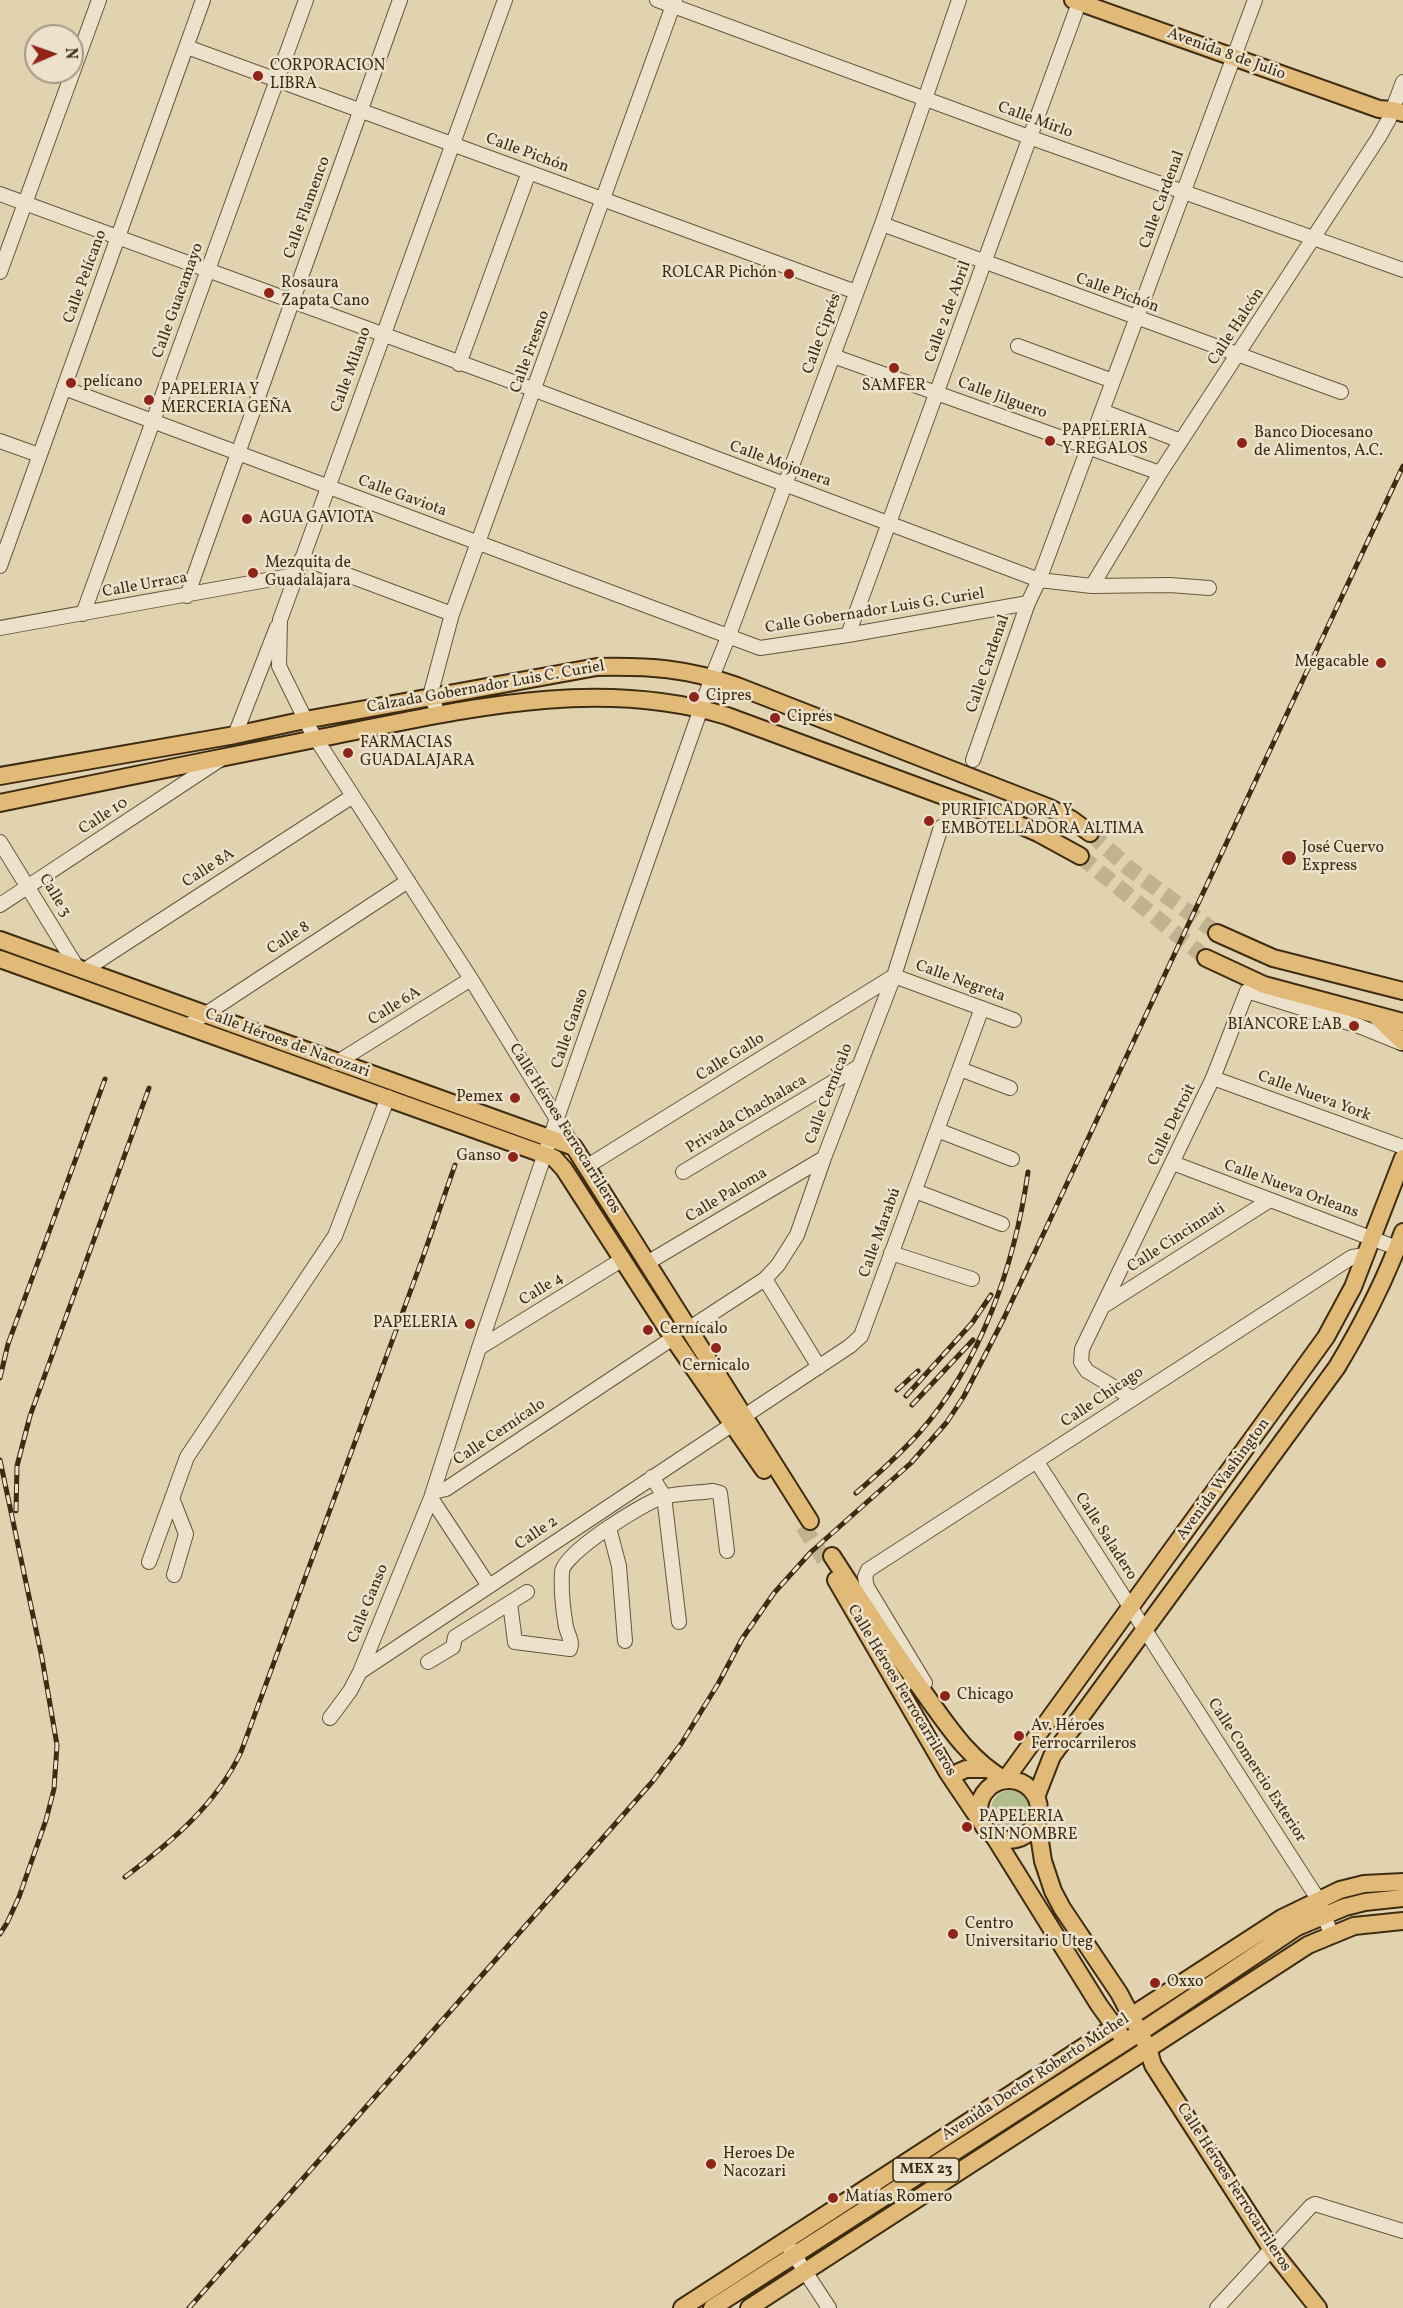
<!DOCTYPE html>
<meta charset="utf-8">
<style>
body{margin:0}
#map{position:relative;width:1403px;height:2308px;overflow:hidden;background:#e2d3b0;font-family:Vollkorn,serif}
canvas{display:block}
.north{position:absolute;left:24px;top:24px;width:60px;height:60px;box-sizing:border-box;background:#ece2cc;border:2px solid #a69982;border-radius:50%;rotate:88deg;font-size:16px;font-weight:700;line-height:24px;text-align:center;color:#3e2c12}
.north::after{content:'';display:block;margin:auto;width:21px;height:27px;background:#8f2418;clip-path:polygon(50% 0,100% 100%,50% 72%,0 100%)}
</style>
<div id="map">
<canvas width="1403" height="2308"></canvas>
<div class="north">N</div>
</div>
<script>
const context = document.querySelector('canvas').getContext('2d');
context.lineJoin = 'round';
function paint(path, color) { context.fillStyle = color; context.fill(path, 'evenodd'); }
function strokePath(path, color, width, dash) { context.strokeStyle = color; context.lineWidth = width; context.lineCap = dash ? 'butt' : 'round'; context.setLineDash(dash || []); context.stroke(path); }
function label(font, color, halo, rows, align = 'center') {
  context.font = font + ' Vollkorn,serif'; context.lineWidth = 5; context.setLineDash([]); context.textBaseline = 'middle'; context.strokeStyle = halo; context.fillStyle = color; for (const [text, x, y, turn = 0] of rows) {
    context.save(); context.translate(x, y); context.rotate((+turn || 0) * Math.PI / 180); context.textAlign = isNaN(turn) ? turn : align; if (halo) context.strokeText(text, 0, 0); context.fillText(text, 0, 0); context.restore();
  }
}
paint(new Path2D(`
 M991 1810a20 20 0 1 1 40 0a20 20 0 1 1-40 0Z`), '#b1bd8d');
strokePath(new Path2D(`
 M1090,833L1130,869L1217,933
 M1080,856L1206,958
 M803,1526L825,1561`), '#c1b290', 16, [16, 8]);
const minor = new Path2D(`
 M505,0L280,620L279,666L311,731L471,979L574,1147
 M657,0L1029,137L1403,270
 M187,47L856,292
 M0,194L535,390L1039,580L1092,586L1170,585L1209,588
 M882,224L1341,392
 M0,272L99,0
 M1018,346L1113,381
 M833,356L1160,473
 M459,364L529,172
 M64,388L760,648L848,635L1028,603
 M1102,411L1181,441
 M0,441L39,455
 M302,558L452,614
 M0,566L203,0
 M1092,586L1160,473L1379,137L1389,119L1403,82
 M187,596L400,0
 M83,614L306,0
 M0,628L295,575
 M848,635L1080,0
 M435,705L430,696L452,614L675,0
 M235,735L277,627
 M973,760L1028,603L1039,580L1255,0
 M0,842L78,969
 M0,905L221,759
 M83,971L353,796
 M189,1025L408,881
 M336,1063L471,979
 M960,1069L1010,1088
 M1213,1078L1403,1147
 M937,1130L1012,1159
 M1173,1163L1397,1248
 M586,1167L894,976L1014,1020
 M683,1172L858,1067
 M915,1191L1002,1224
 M891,1253L972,1279
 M647,1263L824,1158
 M765,1279L819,1367
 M1105,1305L1270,1200
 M688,1329L765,1279L778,1265L797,1235L824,1158L894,976L941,827
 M479,1348L623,1259
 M1132,1398L1087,1371L1081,1362L1082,1349L1213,1078L1247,991L1359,1026L1401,1043
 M743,1417L850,1346L861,1336L982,1008
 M1037,1462L1318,1899L1331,1934
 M652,1477L664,1496L679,1622
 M433,1492L446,1489L673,1338
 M172,1498L186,1534L174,1575
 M431,1498L489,1586
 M609,1528L619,1566L625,1641
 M149,1562L187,1457L335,1236L388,1097
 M510,1603L515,1642L570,1649C573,1642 568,1635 566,1627C563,1610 561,1590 562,1572C562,1554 644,1502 663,1497C679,1493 697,1493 713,1491L720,1493L727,1551
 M428,1662L453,1647L455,1637L527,1592
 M360,1672L733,1424
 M925,1683L867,1587L865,1577L868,1570L1352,1257L1365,1255
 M330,1718L350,1691L360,1672L431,1498L479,1348L557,1118L712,677L729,635L882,224L959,0
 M789,2247L829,2308
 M1217,2308L1311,2206L1315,2204L1403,2231`);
const major = new Path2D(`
 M1073,0L1379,109L1392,110L1403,113
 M0,776L235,735L305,720L597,667C650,666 686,668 737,686L1050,808L1071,819L1090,833
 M0,803C107,781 213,759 320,738C454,712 592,675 727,716L1006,819L1038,833L1080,856
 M1217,933L1273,958L1403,991
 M0,940L574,1147L810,1521
 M1206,958L1264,985L1403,1022
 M0,959L554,1158L564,1169L673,1338L764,1470
 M1375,1015L1403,1042
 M832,1556C861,1601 890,1646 922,1690C946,1723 968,1759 1005,1780L1326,1337L1353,1287L1403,1158
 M836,1580L948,1773L979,1819
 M950,1776L966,1769H986
 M979 1810a30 30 0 1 1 60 0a30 30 0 1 1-60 0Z
 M1036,1797L1052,1756L1337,1367C1364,1322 1385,1281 1403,1232
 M1037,1822L1043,1861L1053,1891L1062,1908L1119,1993L1148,2048L1153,2065L1272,2250L1318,2308
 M995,1838L1099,2005L1120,2034
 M682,2308L1282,1918L1340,1890L1364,1884L1403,1882
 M712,2308L1139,2033L1297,1927L1345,1907L1365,1902L1403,1898
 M749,2308L1308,1945L1354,1926L1403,1921`);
strokePath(minor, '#67563a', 16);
strokePath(major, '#3e2c12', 20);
strokePath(minor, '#ece2cc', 14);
strokePath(major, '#e1ba78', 16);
const rail = new Path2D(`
 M0,1378L8,1344L105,1079
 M897,1390L918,1371
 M906,1396L972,1323L991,1295
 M912,1405L973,1340
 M0,1460L42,1658L57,1745L54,1789L46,1820L19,1897L7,1923L0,1934
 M856,1493C878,1474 899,1455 919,1433C981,1363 1015,1264 1028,1172
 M16,1511L17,1466L30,1416L149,1088
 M125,1877C171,1842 216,1805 241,1752L423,1257L455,1165
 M189,2308L653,1781L681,1744L718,1684L742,1639L774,1593L811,1552L911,1463L947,1422L964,1396L1004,1318L1403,466`);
strokePath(rail, '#3e2c12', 5);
strokePath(rail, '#ece2cc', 3, [9]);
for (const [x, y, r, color] of [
 [258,76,6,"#8f2418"],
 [789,274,6,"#8f2418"],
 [269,293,6,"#8f2418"],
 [894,368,6,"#8f2418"],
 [71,383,6,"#8f2418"],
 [149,400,6,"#8f2418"],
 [1050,441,6,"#8f2418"],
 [1242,443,6,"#8f2418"],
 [247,519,6,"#8f2418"],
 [253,573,6,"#8f2418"],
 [1381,663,6,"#8f2418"],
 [694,697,6,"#8f2418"],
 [775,718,6,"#8f2418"],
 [348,753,6,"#8f2418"],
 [929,821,6,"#8f2418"],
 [1289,858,8,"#8f2418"],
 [1354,1026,6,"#8f2418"],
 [515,1098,6,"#8f2418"],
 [513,1157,6,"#8f2418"],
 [470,1324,6,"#8f2418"],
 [648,1330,6,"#8f2418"],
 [716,1348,6,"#8f2418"],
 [945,1696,6,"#8f2418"],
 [1019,1736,6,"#8f2418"],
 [967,1827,6,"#8f2418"],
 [953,1934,6,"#8f2418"],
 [1155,1983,6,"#8f2418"],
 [711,2164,6,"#8f2418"],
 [833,2198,6,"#8f2418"]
]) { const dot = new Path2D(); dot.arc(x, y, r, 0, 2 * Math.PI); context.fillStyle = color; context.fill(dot); strokePath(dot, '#ece2cc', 2); }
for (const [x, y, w] of [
 [926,2170,66]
]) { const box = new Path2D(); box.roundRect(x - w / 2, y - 12, w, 24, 4.5); context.fillStyle = '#ece2cc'; context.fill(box); strokePath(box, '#3e2c12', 1.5); }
label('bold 15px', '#3e2c12', null, [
 ["MEX 23",926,2170]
]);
label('16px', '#3e2c12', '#ece2cc', [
 ["Avenida 8 de Julio",1226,55,20],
 ["Calle Mirlo",1035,121,20],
 ["Calle Pichón",527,154,20],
 ["Calle Cardenal",1163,200,-70],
 ["Calle Flamenco",308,208,-70],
 ["Calle Pelícano",86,277,-70],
 ["Calle Pichón",1117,294,20],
 ["Calle Guacamayo",179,301,-70],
 ["Calle 2 de Abril",949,312,-70],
 ["Calle Halcón",1237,327,-57],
 ["Calle Ciprés",823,334,-70],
 ["Calle Fresno",531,352,-70],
 ["Calle Milano",352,370,-70],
 ["Calle Jilguero",1002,399,20],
 ["Calle Mojonera",780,465,20],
 ["Calle Gaviota",402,497,20],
 ["Calle Urraca",145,586,-10],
 ["Calle Gobernador Luis G. Curiel",875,612,-9],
 ["Calle Cardenal",989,664,-71],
 ["Calzada Gobernador Luis C. Curiel",486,688,-10],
 ["Calle 10",104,817,-33],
 ["Calle 8A",209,869,-33],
 ["Calle 3",54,896,59],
 ["Calle 8",289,939,-33],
 ["Calle Negreta",960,982,20],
 ["Calle 6A",395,1007,-32],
 ["Calle Ganso",571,1029,-71],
 ["Calle Héroes de Nacozari",287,1044,20],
 ["Calle Gallo",731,1058,-32],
 ["Calle Cernícalo",830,1094,-69],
 ["Calle Nueva York",1314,1097,20],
 ["Privada Chachalaca",747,1115,-31],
 ["Calle Detroit",1173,1125,-64],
 ["Calle Héroes Ferrocarrileros",564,1129,58],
 ["Calle Nueva Orleans",1291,1190,20],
 ["Calle Paloma",727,1196,-31],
 ["Calle Marabú",881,1233,-70],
 ["Calle Cincinnati",1177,1239,-33],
 ["Calle 4",542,1290,-32],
 ["Calle Chicago",1103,1398,-34],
 ["Calle Cernícalo",500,1433,-34],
 ["Avenida Washington",1224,1480,-54],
 ["Calle 2",537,1534,-34],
 ["Calle Saladero",1105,1537,57],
 ["Calle Ganso",369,1604,-68],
 ["Calle Héroes Ferrocarrileros",901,1691,59],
 ["Calle Comercio Exterior",1256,1771,57],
 ["Avenida Doctor Roberto Michel",1036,2078,-33],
 ["Calle Héroes Ferrocarrileros",1233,2188,57]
]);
label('16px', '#3e2c12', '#ece2cc', [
 ["CORPORACION",270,67],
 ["LIBRA",270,85],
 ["ROLCAR Pichón",777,274,"right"],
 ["Rosaura",281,284],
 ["Zapata Cano",281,302],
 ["pelícano",83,383],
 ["SAMFER",894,387,"center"],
 ["PAPELERIA Y",161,391],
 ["MERCERIA GEÑA",161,409],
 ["PAPELERIA",1062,432],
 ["Y REGALOS",1062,450],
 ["Banco Diocesano",1254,434],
 ["de Alimentos, A.C.",1254,452],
 ["AGUA GAVIOTA",259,519],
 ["Mezquita de",265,564],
 ["Guadalajara",265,582],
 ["Megacable",1369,663,"right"],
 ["Cipres",706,697],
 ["Ciprés",787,718],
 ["FARMACIAS",360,744],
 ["GUADALAJARA",360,762],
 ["PURIFICADORA Y",941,812],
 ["EMBOTELLADORA ALTIMA",941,830],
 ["José Cuervo",1302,849],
 ["Express",1302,867],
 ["BIANCORE LAB",1342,1026,"right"],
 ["Pemex",503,1098,"right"],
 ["Ganso",501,1157,"right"],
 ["PAPELERIA",458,1324,"right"],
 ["Cernícalo",660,1330],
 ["Cernicalo",716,1367,"center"],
 ["Chicago",957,1696],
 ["Av. Héroes",1031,1727],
 ["Ferrocarrileros",1031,1745],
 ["PAPELERIA",979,1818],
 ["SIN NOMBRE",979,1836],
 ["Centro",965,1925],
 ["Universitario Uteg",965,1943],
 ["Oxxo",1167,1983],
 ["Heroes De",723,2155],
 ["Nacozari",723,2173],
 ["Matías Romero",845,2198]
], 'left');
</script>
